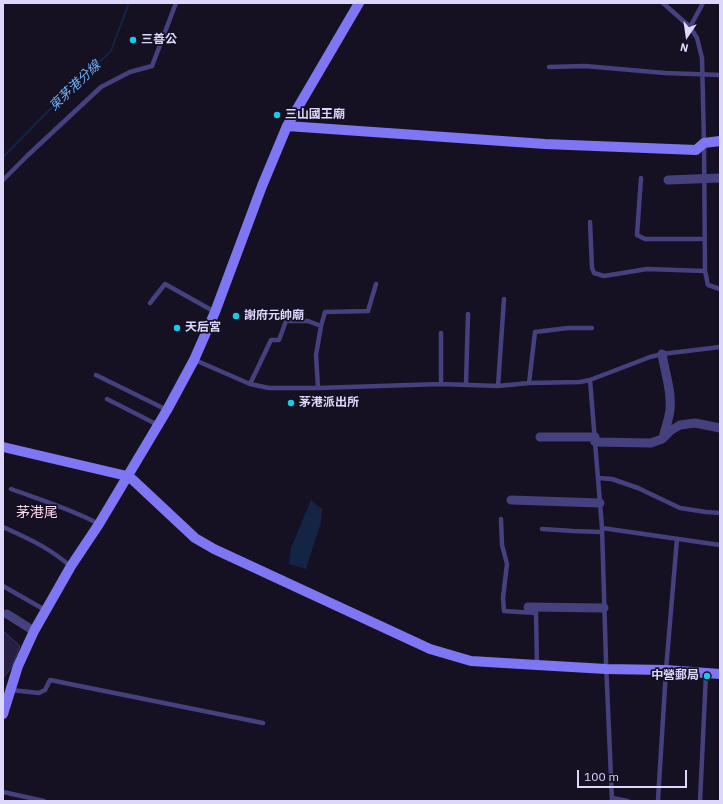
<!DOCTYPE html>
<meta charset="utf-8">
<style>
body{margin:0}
#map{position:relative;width:723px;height:804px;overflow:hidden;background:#151123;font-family:"IBM Plex Sans",sans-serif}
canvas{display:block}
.frame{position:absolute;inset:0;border:4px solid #dcd7fb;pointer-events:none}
.north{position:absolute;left:667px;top:16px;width:40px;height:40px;-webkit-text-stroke:3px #151123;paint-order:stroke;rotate:193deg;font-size:11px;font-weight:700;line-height:16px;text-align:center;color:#dcd7fb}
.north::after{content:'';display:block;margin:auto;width:14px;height:18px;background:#dcd7fb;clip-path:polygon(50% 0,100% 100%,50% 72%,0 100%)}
.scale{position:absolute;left:577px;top:770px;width:110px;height:18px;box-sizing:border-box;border:2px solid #dcd7fb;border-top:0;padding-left:5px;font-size:12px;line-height:14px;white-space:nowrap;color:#dcd7fb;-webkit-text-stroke:3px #151123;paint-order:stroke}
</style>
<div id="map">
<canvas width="723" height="804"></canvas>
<div class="frame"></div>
<div class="north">N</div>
<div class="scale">100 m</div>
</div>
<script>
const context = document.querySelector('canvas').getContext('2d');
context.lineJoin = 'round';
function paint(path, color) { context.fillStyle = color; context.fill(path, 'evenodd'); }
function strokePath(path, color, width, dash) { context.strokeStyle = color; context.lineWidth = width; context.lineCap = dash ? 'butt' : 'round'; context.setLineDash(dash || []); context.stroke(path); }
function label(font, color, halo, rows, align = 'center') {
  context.font = font + ' "IBM Plex Sans","Noto Sans TC",sans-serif'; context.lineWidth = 3.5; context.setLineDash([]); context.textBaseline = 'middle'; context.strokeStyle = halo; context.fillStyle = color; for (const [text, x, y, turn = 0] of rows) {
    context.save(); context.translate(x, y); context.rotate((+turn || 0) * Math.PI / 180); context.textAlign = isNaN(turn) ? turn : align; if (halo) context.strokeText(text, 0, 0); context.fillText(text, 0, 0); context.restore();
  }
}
paint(new Path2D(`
 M311,500L322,509L321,522L306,569L289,564L291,548Z`), '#132445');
strokePath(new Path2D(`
 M3,157L68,91L111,51L129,3`), '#132445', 2);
const building = new Path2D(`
 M3,631L20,646L11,668L3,678Z`);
paint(building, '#271e43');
strokePath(building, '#40326d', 1);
strokePath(new Path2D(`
 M663,3L690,27L697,38L702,58L704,143L705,271L708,285L720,289
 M690,27L703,3
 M549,67L585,66L665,73L720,75
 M641,178L637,235L645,239H704
 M3,180L27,156L101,87L130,72L152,66L176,3
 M590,222L592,268L594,273L604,276L647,269L705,271
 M150,303L165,284L215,312
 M441,333V384
 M195,360L250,384L269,388H318L441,384L498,386L529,383L580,382L590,380L650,357L662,354L720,347
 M96,375L167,410
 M590,380L602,528L606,662L612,801
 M529,383L535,332L568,328H592
 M250,384L271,340H279L286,321H308L321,326
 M466,384L468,314
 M498,386L504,299
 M318,388L316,355L321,326L325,312L368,311L376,284
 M107,399L158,425
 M598,478L612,479L638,488L680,508L706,512L720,513
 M11,489C41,500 71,509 99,524
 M501,519L502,545L507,564L503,598L504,611L536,613L537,665
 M3,527C27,538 50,548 70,566
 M602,528L720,545
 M542,529L573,531L602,532
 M3,586L45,610
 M11,690L39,693L45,690L50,680L263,723
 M3,792L44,801
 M612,798L628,801
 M658,800L666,670L677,539
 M700,801L706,674`), '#45407e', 4.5);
strokePath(new Path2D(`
 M668,180L720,178
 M662,354C665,373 672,391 670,410C669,419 665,429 663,438
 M540,437H595
 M595,442L651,443L662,439L670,431L680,425L695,423L720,428
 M511,500L600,503
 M528,607L604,608
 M7,614L34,631`), '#45407e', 9);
strokePath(new Path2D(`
 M287,126L545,144L696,150L704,143L720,141
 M3,447L127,476L133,480L195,538L214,549L430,649L471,661L537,665L606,669L666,670L720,674
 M3,714L18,666L34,631L71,566L99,524L167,410L194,360L215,312L262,186L287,126L359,3`), '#7f76f3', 10);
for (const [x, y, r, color] of [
 [133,40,4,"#15cbe9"],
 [277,115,4,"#15cbe9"],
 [236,316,4,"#15cbe9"],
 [177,328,4,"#15cbe9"],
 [291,403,4,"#15cbe9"],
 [707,676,4,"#15cbe9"]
]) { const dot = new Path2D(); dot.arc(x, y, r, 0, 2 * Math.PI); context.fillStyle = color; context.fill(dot); strokePath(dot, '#151123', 1.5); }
label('bold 12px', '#dcd7fb', '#151123', [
 ["三善公",141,40],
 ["三山國王廟",285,115],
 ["謝府元帥廟",244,316],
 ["天后宮",185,328],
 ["茅港派出所",299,403],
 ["中營郵局",699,676,"right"]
], 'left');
label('italic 13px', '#6eaff2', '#151123', [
 ["東茅港分線",75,86,-44]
]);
label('14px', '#fcd8ed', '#151123', [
 ["茅港尾",37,513]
]);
</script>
